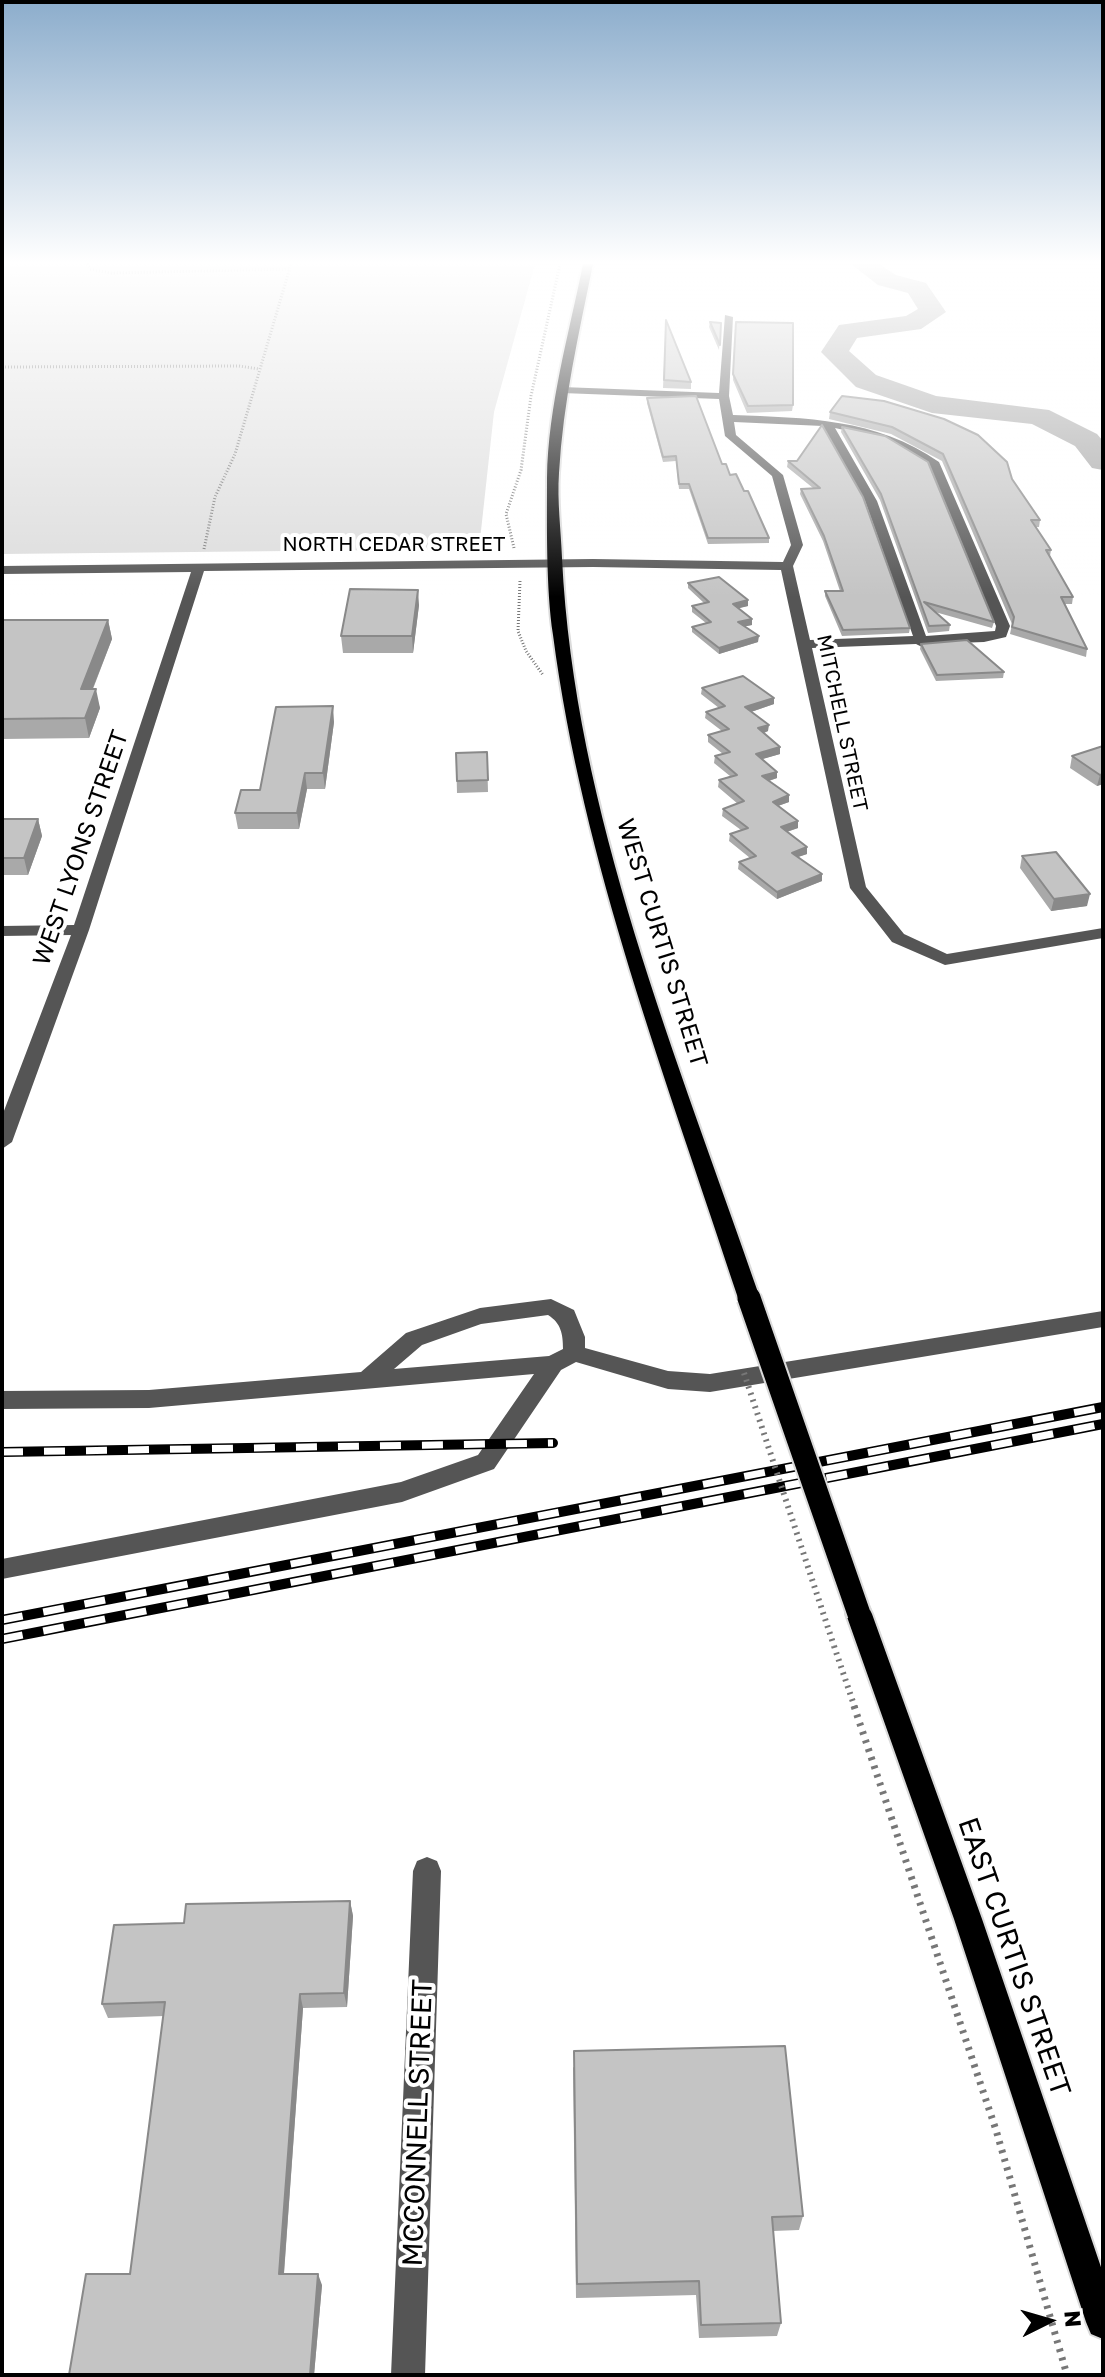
<!DOCTYPE html>
<style>
body{margin:0}
#map{position:relative;width:1105px;height:2377px;overflow:hidden;background:#fff;font-family:"Golos Text",sans-serif}
canvas{display:block}
.frame{position:absolute;inset:0;border:4px solid #000;pointer-events:none}
.north{position:absolute;left:1009px;top:2281px;width:80px;height:80px;-webkit-text-stroke:6px #fff;paint-order:stroke;rotate:85deg;font-size:22px;font-weight:700;line-height:32px;text-align:center;color:#000}
.north::after{content:'';display:block;margin:auto;width:28px;height:36px;background:#000;clip-path:polygon(50% 0,100% 100%,50% 72%,0 100%)}
</style>
<div id="map">
<canvas width="1105" height="2377"></canvas>
<div class="frame"></div>
<div class="north">N</div>
</div>
<script>
const context = document.querySelector('canvas').getContext('2d');
context.lineJoin = 'round';
function paint(path, color) { context.fillStyle = color; context.fill(path, 'evenodd'); }
function strokePath(path, color, width, dash) { context.strokeStyle = color; context.lineWidth = width; context.lineCap = dash ? 'butt' : 'round'; context.setLineDash(dash || []); context.stroke(path); }
function label(font, color, halo, rows, align = 'center') {
  context.font = font + ' "Golos Text",sans-serif'; context.lineWidth = 8; context.setLineDash([]); context.textBaseline = 'middle'; context.strokeStyle = halo; context.fillStyle = color; for (const [text, x, y, turn = 0] of rows) {
    context.save(); context.translate(x, y); context.rotate((+turn || 0) * Math.PI / 180); context.textAlign = isNaN(turn) ? turn : align; if (halo) context.strokeText(text, 0, 0); context.fillText(text, 0, 0); context.restore();
  }
}
paint(new Path2D(`
 M2,264H535L494,412L479,549L2,554Z`), '#dcdcdc');
paint(new Path2D(`
 M851,264H879L896,275L926,283L946,312L921,329L857,338L849,351L876,375L936,396L1049,410L1097,434L1103,441V470L1092,468L1075,446L1032,424L932,413L856,387L821,352L839,325L906,316L918,309L908,293L878,285Z`), '#a3a3a3');
const major = new Path2D(`
 M583,264H593C579,333 563,402 559,473C557,501 561,530 562,558C574,812 678,1059 760,1298L757,1304H741L738,1298C667,1080 583,864 553,635C546,588 547,526 547,478C548,406 569,334 583,264Z
 M859,1603L868,1606L872,1614L982,1919L1103,2273V2339L1091,2334L1086,2322L954,1919L846,1614L850,1606Z`);
strokePath(major, '#dbdbdb', 4);
strokePath(new Path2D(`
 M87,264L90,269L111,273L290,269
 M2,367L239,366L259,369
 M514,548L506,514L521,470L531,396L560,264
 M204,549L215,497L235,454L291,264
 M520,581L518,631L526,651L543,675`), '#777', 3, [1, 2]);
strokePath(new Path2D(`
 M834,1646L855,1708`), '#777', 6, [2, 5]);
strokePath(new Path2D(`
 M854,1706L996,2130L1067,2375`), '#777', 7, [3, 6]);
paint(new Path2D(`
 M725,315L733,317L729,396L733,415C806,418 876,418 939,462L1010,626L1006,637L984,642L928,644L922,647L916,644L812,648L866,887L904,934L947,954L1103,928V938L945,965L892,942L850,888L781,570L593,567L204,571L89,930L12,1142L2,1149V1116L71,935L2,936V926L74,925L191,572L2,574V566L593,559L783,562L791,545L772,476L725,436L719,399L562,393L557,390L562,387L719,393ZM734,422L823,426L865,501L913,636L810,640L793,566L803,545L783,475L736,435ZM835,428L885,439L930,466L996,626L995,631L926,636L877,501Z
 M551,1299L574,1310L585,1337V1348L668,1371L710,1374L1103,1311V1327L710,1392L668,1389L576,1362L561,1370L494,1469L402,1502L2,1579V1559L401,1482L478,1455L534,1374L149,1408L2,1409V1391L149,1390L361,1372L406,1333L480,1308ZM548,1315C561,1323 563,1334 563,1349L549,1356L394,1369L422,1345L481,1324Z
 M427,1857L437,1861L441,1871L425,2375H391L413,1871L417,1861Z`), '#555');
paint(major, '#000');
const rail = new Path2D(`
 M2,1452L553,1443
 M2,1620L1103,1407
 M2,1639L1103,1424`);
strokePath(rail, '#000', 10);
strokePath(rail, '#fff', 7, [21]);
const majorBridge = new Path2D(`
 M749,1298L859,1614`);
strokePath(majorBridge, '#dbdbdb', 27, []);
strokePath(new Path2D(`
 M744,1373L834,1646`), '#777', 6, [2, 5]);
strokePath(majorBridge, '#000', 23);
paint(new Path2D(`
 M666,320L691,382V389L663,388Z
 M710,322L721,323L719,350L709,327Z
 M736,322L793,405L792,411L747,413L733,380Z
 M842,396L1012,479L1040,520L1039,527H1036L1051,550L1050,556L1073,597L1072,604H1064L1087,649L1086,657L1010,634L1012,624L942,461L891,434L829,419L830,412Z
 M647,398L722,464L744,491L769,538V543L708,544L689,489H679L676,461L663,462L647,403Z
 M822,425L910,628L909,633L842,636L825,596V591H840L823,541L800,494L801,489L813,488L787,467L788,461H797Z
 M842,427L994,622L992,628L935,612L950,625L949,631L928,633L880,500L841,432Z
 M688,583L748,606L738,608L752,625L744,626L758,642L719,654L692,632V627L706,623L692,612V606L704,603L688,588Z
 M419,605L413,653H343L341,636Z
 M2,620H108L112,639L93,689L100,708L89,738L2,739Z
 M921,644L1004,672L1003,678L936,681L920,649Z
 M702,688L774,704L751,712L768,731L764,733L780,754L762,759L777,778L769,781L789,795V802L778,806L798,828L787,832L807,854L798,857L822,881L777,899L738,869L739,862L750,858L729,841L730,834L741,830L722,816L723,809L738,804L718,787L719,780L730,776L714,763L715,756L723,754L708,742V735L722,731L705,718L706,712L719,708L701,694Z
 M334,722L325,789H307L299,829H238L235,813Z
 M1103,746V784L1097,786L1070,768L1072,756Z
 M487,752L488,792L457,793L456,753Z
 M2,819H38L42,836L28,875H2Z
 M1022,856L1087,906L1051,911L1020,868Z
 M350,1901L353,1916L347,2007L303,2008L284,2274L322,2285L314,2375H69L130,2274L164,2016L108,2018L102,2004Z
 M573,2067L803,2216L799,2230L773,2231L781,2323L777,2336L699,2338L696,2295L576,2298Z`), '#a9a9a9');
paint(new Path2D(`
 M418,590L419,605L413,653L412,636Z
 M748,600V606L732,610L733,604Z
 M752,619V625L738,628V622Z
 M108,620L112,639L85,708L81,689Z
 M759,636L758,642L719,654V648Z
 M96,689L100,708L89,738L85,718Z
 M774,698V704L745,714V707Z
 M333,706L334,722L325,789L323,773Z
 M769,725L768,731L758,735V728Z
 M780,747V754L756,761V754Z
 M777,772V778L762,783V776Z
 M305,773L307,789L299,829L297,813Z
 M1103,774V784L1097,786L1100,775Z
 M789,795V802L772,808L773,802Z
 M38,819L42,836L28,875L24,858Z
 M798,821V828L780,834L781,827Z
 M807,847V854L792,859V853Z
 M822,874V881L777,899V892Z
 M1090,894L1087,906L1051,911L1054,899Z
 M350,1901L353,1916L347,2007L344,1993Z
 M300,1994L303,2008L283,2285L279,2274Z
 M318,2274L322,2285L314,2375H310Z`), '#898989');
const building = new Path2D(`
 M666,320L691,382L664,380Z
 M710,322L721,323L720,345Z
 M736,322L793,323V405L748,406L733,374Z
 M696,396L722,464H726L730,475L736,474L744,491H748L769,538H708L689,484H679L676,456L663,457L647,398Z
 M842,396L884,401L944,419L978,435L1007,462L1012,479L1040,520H1031L1051,550H1046L1073,597H1061L1087,649L1012,627L1014,617L943,454L892,427L830,412Z
 M822,425L863,497L910,628L843,630L825,591H843L824,536L801,489L820,488L788,461H797Z
 M842,427L885,436L928,462L994,622L924,602L950,625L929,626L881,494Z
 M719,577L748,600L733,604L752,619L738,622L759,636L719,648L692,627L711,622L692,606L709,602L688,583Z
 M350,589L418,590L412,636H341Z
 M2,620H108L81,689H96L85,718L2,719Z
 M967,640L1004,672L937,675L921,644Z
 M743,676L774,698L745,707L769,725L758,728L780,747L756,754L777,772L762,776L789,795L773,802L798,821L781,827L807,847L792,853L822,874L777,892L739,862L756,856L730,834L748,828L723,809L744,801L719,780L737,775L715,756L730,752L708,735L729,729L706,712L725,706L702,688Z
 M333,706L323,773H305L297,813H235L241,790H260L276,707Z
 M1103,746V774L1100,775L1072,756Z
 M487,752L488,780L457,781L456,753Z
 M2,819H38L24,858H2Z
 M1056,852L1090,894L1054,899L1022,856Z
 M350,1901L344,1993L300,1994L279,2274H318L310,2375H69L86,2274H130L165,2002L102,2004L114,1925L184,1923L186,1904Z
 M785,2046L803,2216L772,2217L781,2323L701,2325L699,2281L577,2284L574,2051Z`);
paint(building, '#c4c4c4');
strokePath(building, '#898989', 2);
const sky = context.createLinearGradient(0, 0, 0, 597);
sky.addColorStop(0, '#8cadcc');
sky.addColorStop(0.44, '#fff');
sky.addColorStop(1, '#ffffff00');
context.fillStyle = sky;
context.fillRect(0, 0, 1105, 597);
label('20px', '#000', '#fff', [
 ["NORTH CEDAR STREET",394,545],
 ["MITCHELL STREET",842,723,78]
]);
label('24px', '#000', '#fff', [
 ["WEST LYONS STREET",81,848,-71],
 ["WEST CURTIS STREET",662,943,73]
]);
label('28px', '#000', '#fff', [
 ["EAST CURTIS STREET",1014,1957,71],
 ["MCCONNELL STREET",418,2123,-88]
]);
</script>
